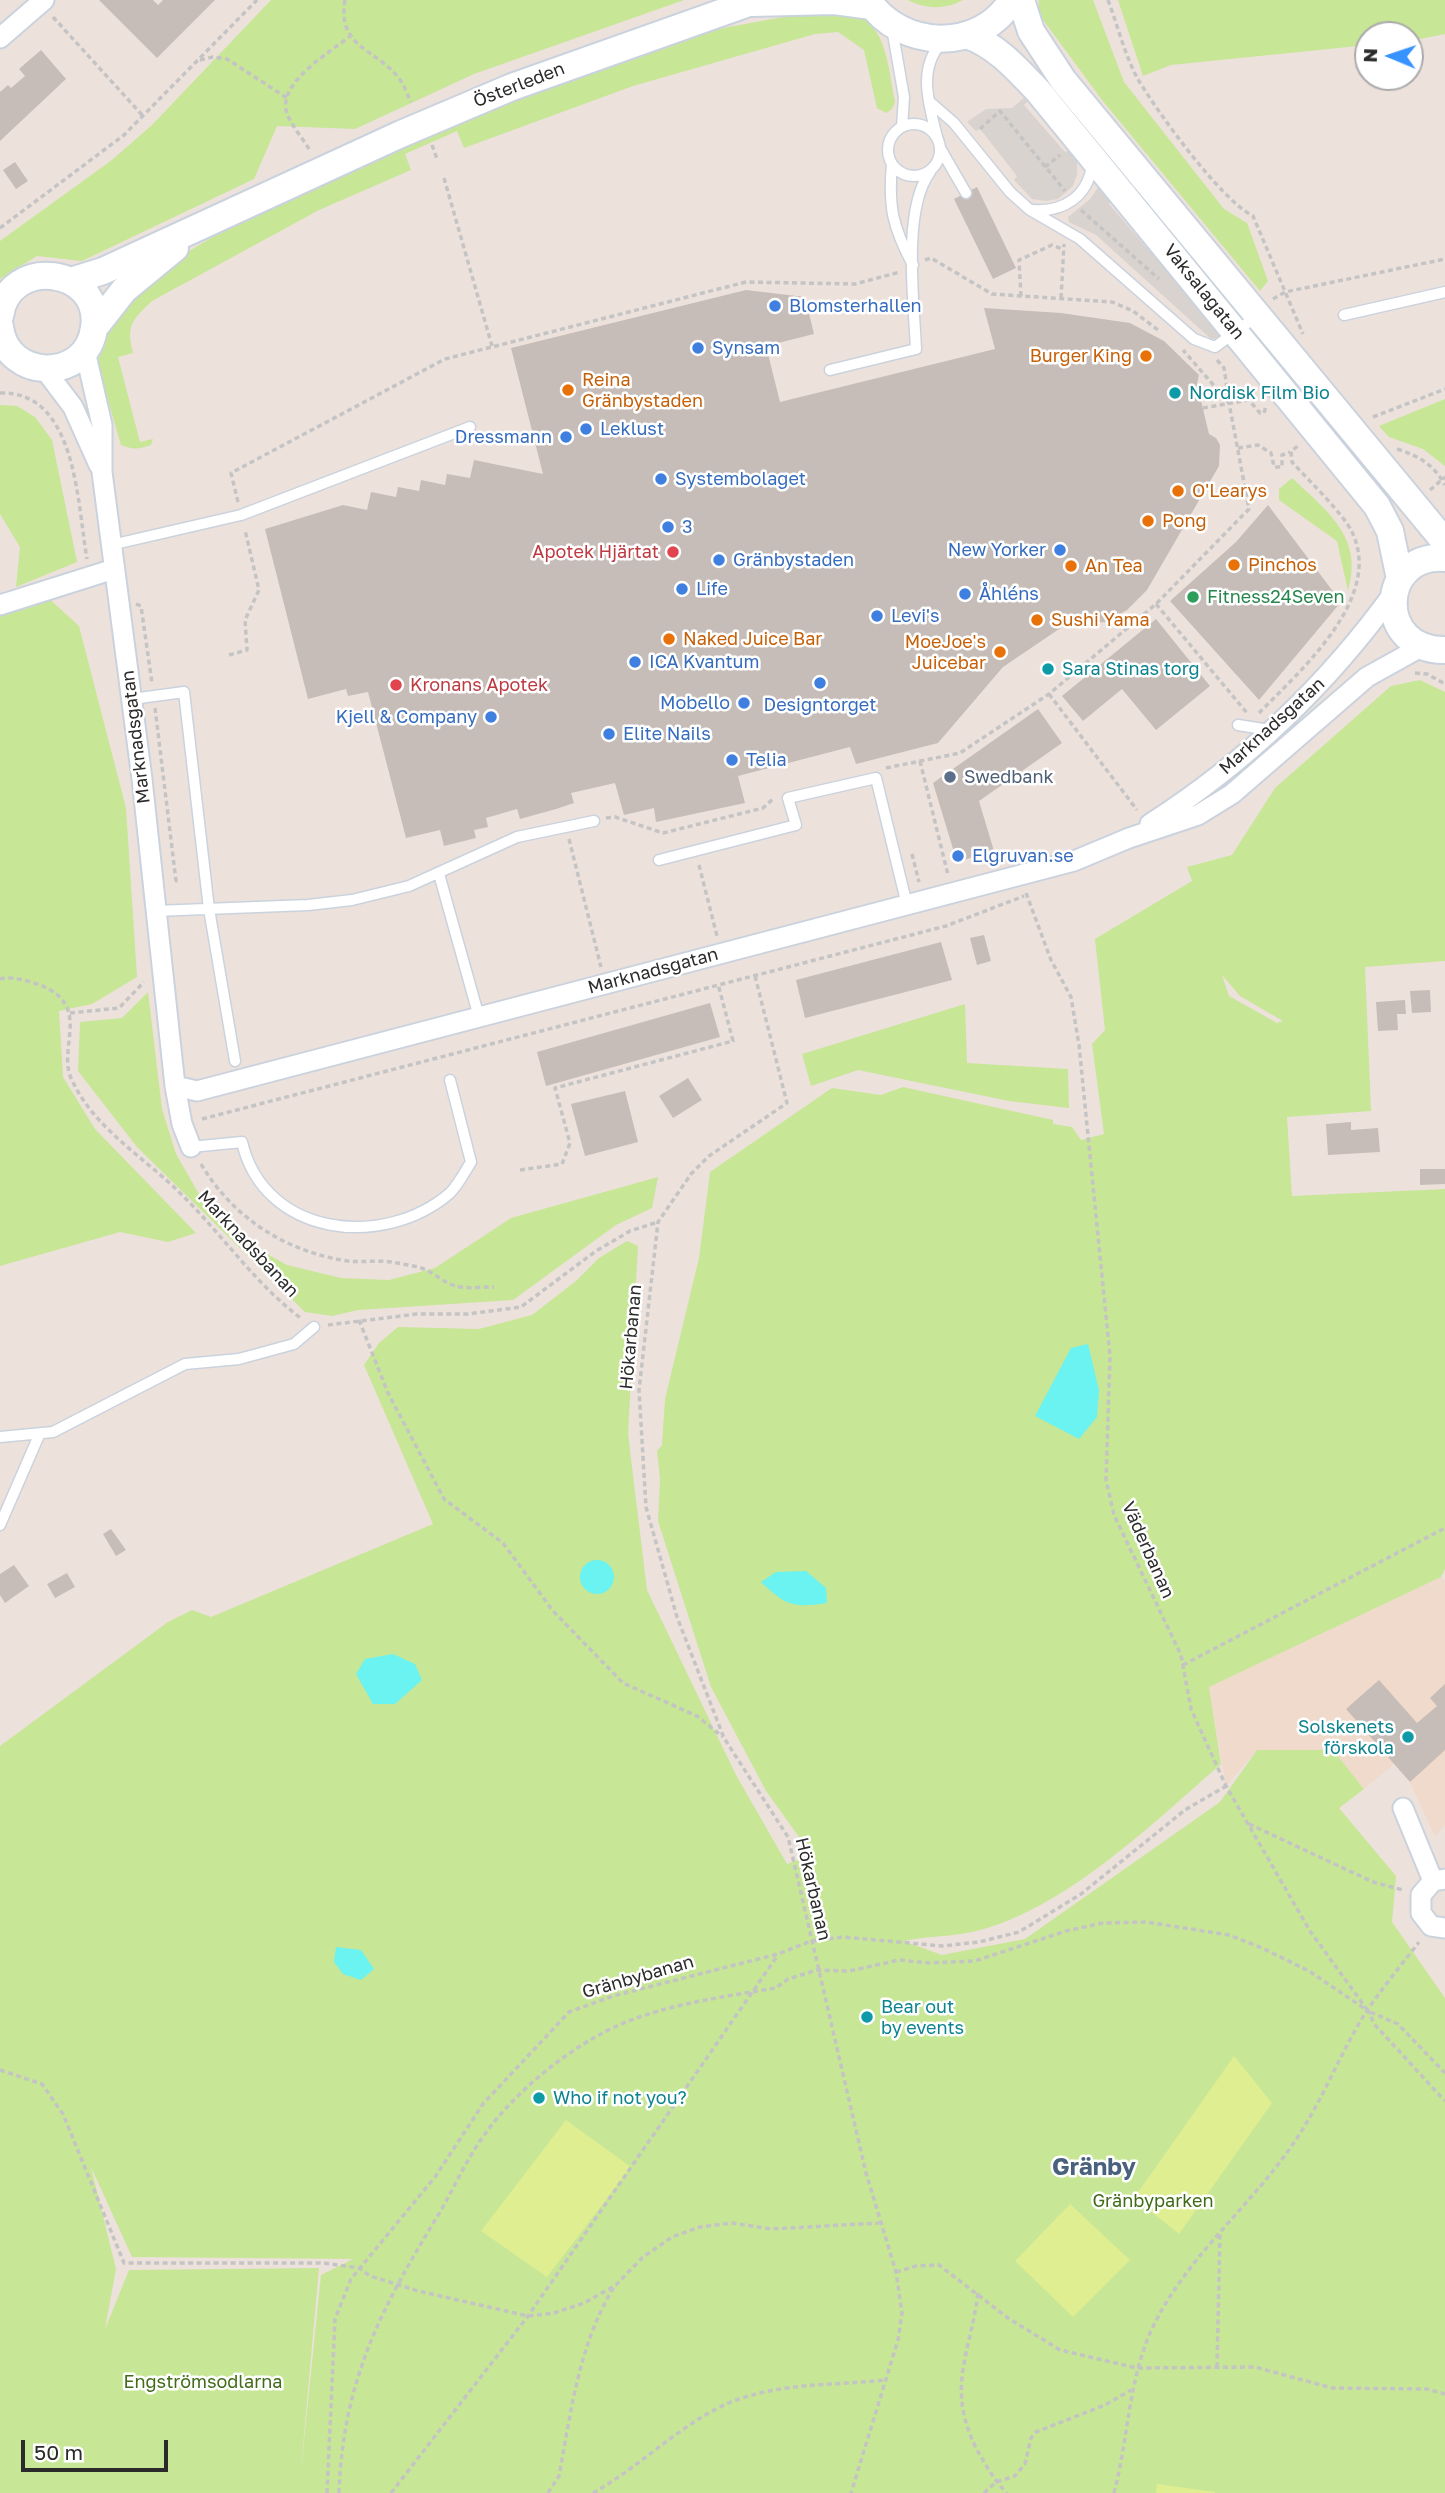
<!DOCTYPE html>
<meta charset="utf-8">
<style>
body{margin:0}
#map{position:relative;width:1445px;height:2493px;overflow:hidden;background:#ede1dc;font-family:"Golos Text",sans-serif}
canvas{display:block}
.north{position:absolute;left:1354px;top:21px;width:70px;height:70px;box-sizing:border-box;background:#fff;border:2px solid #aaa;border-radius:50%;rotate:272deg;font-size:19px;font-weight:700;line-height:28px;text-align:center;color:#2b2b2b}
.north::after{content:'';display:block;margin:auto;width:24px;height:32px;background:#3793ff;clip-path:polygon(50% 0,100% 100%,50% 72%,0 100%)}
.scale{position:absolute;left:21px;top:2440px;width:147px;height:32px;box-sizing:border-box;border:4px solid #2b2b2b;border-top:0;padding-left:9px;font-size:21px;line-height:24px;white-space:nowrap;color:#2b2b2b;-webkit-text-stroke:5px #fff;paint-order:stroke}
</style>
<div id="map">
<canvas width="1445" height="2493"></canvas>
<div class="north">N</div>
<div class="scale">50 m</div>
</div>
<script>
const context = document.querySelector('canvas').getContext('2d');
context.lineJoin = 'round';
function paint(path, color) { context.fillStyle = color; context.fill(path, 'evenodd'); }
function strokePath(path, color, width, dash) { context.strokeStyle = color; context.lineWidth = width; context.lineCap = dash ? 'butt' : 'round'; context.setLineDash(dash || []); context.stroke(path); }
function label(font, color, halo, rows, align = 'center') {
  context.font = font + ' "Golos Text",sans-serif'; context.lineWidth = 5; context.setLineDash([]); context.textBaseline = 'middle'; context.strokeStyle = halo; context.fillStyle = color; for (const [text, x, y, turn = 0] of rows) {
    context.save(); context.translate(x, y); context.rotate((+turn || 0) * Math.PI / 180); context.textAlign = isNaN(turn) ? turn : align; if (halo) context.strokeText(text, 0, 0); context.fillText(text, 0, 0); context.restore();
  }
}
paint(new Path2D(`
 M1441,1577L1445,1581V1825L1435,1837L1410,1782L1394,1764L1364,1789L1333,1750H1257L1226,1786L1209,1687Z`), '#efdacb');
paint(new Path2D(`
 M271,0H684L474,74L355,129L277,126L254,179L82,261L37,256L0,279V241L112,160L152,125Z
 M908,0H963C945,10 925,9 908,0Z
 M1039,0H1093L1124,82L1224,209L1247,223L1268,281L1260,291L1102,100L1038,13Z
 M1118,0H1445V34L1410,41V35H1368V45L1171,65L1143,76Z
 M810,12C825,13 848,10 860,17C888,30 889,75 895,102L892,109L886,113L877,108L864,50L838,32L815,34L633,86L464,148L457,131L405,154L411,170L319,210L152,301C132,320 126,325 133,353L118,357L140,442L153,439L151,445C139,449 133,450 121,445L99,370V355L111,319L160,269L222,231L354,166L498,103L691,34Z
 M1445,399V466L1423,449L1389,437L1379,426Z
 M0,405L17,406L35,417L52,440L77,562L16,587L20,547L0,514Z
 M1292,478C1327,511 1364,537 1348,591L1337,541L1279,500V489Z
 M45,595L79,626L126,808L137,977L92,1004L59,1011L63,1077L95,1129L196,1233L168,1242L120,1232L0,1266V611Z
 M1420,680L1445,692V961L1365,967L1371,1111L1287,1117L1292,1196L1445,1189V1569L1441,1577L1209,1687L1221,1764C1152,1824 1062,1912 972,1932C950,1937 926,1936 903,1941L942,1955L1025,1939L1220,1802L1257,1750H1333L1364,1789L1339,1808L1396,1876L1392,1922L1445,1998V2493H0V1746L168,1622L192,1610L211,1617L433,1524L364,1365L379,1343L398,1327L479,1329L532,1315L576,1281L599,1258L627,1241L638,1246L628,1434L647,1590L736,1775L787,1864L812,1855L766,1791L711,1687L658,1521L660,1479L657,1451L662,1445L665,1399L699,1258L710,1172L832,1088L881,1095L903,1087L1053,1120V1124L1072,1127L1081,1140L1104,1134L1092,1044L1105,1030L1095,939L1192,881L1198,897L1187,867L1232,855L1275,788L1391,686ZM1222,975L1240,996L1283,1021L1277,1023L1229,996ZM91,2167L132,2257L353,2259L321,2275L300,2480L319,2268L129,2270L105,2329L116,2269Z
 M148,992L162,1109L176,1154L199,1194L238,1238L287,1265L341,1278L389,1280L435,1268L511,1218L658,1177L652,1208L616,1225L513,1300L358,1310L332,1316L305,1312L137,1147L78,1071L80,1022L122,1018Z
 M965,1004L967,1063L1068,1069L1069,1108L1009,1101L858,1070L811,1086L802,1054Z`), '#c7e696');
paint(new Path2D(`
 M1234,2056L1272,2103L1179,2234L1134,2198Z
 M566,2120L631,2167L547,2277L481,2231Z
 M1070,2204L1130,2260L1073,2317L1015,2261Z
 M1157,2484L1215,2492V2493H1156Z`), '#e0ee92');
paint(new Path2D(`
 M1026,96L1028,101L1024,105L1065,152L1069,150L1077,160V174L1073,186L1058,199L1046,201L1032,199L1014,180L1017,176L980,129L976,131L967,122L986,109L1012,108Z
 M1099,186L1112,201L1109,204L1146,247L1150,244L1161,257L1158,260L1224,338L1211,339L1096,235L1069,222L1068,217L1090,199Z`), '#d9d3cf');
paint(new Path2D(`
 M1088,1344L1099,1390L1097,1417L1079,1439L1035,1416L1071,1348Z
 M580 1577a17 17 0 1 1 34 0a17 17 0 1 1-34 0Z
 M806,1571L826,1588L827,1603C794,1608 786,1606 761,1582L776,1572Z
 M393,1654L415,1664L422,1680L395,1704H373L356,1674L365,1659Z
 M336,1947L361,1950L374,1969L361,1980L343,1974L334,1962Z`), '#6bf3f2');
paint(new Path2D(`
 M99,0H153L158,5L163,0H215L157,58Z
 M41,50L66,79L0,141V92L8,85L11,88L25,76L19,69Z
 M15,162L28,181L16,189L3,170Z
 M977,187L1016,268L993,279L954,199Z
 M746,290L805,297L814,334L766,346L780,402L995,349L984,308L1061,313L1130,323L1164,341L1199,375L1197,384L1209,434L1216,438L1220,445L1219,466L1147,590L1127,610L1105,622L1065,625L1003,667L938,743L856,764L850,747L738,776L745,803L656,822L654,808L624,815L615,783L571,793L574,803L556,809L520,819L517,809L486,818L488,827L474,830L476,838L444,846L440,830L406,838L368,692L348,696L346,689L308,699L265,529L343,505L367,510L371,492L396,497L398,487L419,491L421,480L445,485L447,474L470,478L474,460L543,474L511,348Z
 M1268,505L1341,602L1259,700L1170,601L1236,542Z
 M1156,619L1210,686L1156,730L1122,689L1083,721L1062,696Z
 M1038,709L1062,743L979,801L994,851L957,862L933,783Z
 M984,935L991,961L977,965L970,938Z
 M941,942L952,980L805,1018L796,980Z
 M1430,990L1431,1012L1412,1013L1410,991Z
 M1405,1000L1406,1014H1397L1398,1030L1378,1031L1376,1002Z
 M710,1003L720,1037L546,1086L537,1052Z
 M688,1078L702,1100L673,1118L659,1096Z
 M625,1091L638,1142L585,1156L571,1104Z
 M1351,1122V1130L1378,1128L1380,1152L1328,1155L1326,1124Z
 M1420,1169H1445V1184L1420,1185Z
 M111,1529L126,1550L116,1556L103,1534Z
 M14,1565L29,1586L5,1603L0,1595V1574Z
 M67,1573L75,1587L55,1598L47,1584Z
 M1379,1680L1417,1723L1437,1706L1430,1698L1445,1684V1750L1410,1782L1346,1709Z`), '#c6bdb8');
const lane = new Path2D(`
 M892,28L904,97L902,127
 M931,103L954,123L1010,192L1030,210L1080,239L1194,339L1215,347L1257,316
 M888 150a26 26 0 1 1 52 0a26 26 0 1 1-52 0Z
 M937,137C929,104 917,69 942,42
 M940,148L966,193
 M892,164C888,207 893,228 913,265
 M1034,210C1064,212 1088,196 1092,165
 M1344,315L1445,292
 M830,370L916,349C914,302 902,210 930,172
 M111,545L241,515L470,427
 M132,699L184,692L209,909L235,1061
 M1238,725L1270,730
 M659,860L796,825L788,798L876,778L907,905
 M439,874L479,1017
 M155,911L308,905L352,900L409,886L517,837L594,821
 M191,1147L242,1142C264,1237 384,1250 450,1193C458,1185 465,1172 471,1162L450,1080
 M0,1437L53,1432L185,1364L239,1359L294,1344L314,1327
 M0,1525L40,1433`);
const street = new Path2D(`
 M0,38L44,0
 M85,351L102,425V472L142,779L175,1086L182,1124L191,1147
 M45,370L73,407L99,465
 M0,605L114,569
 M1150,824C1245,763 1329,683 1395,591
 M175,1086L197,1091L1074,861L1129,838L1198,815L1232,794L1367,677L1421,647
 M1403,1808L1433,1881
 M1445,1879L1433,1881L1421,1895V1913L1431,1926L1445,1928`);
const secondary = new Path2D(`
 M868,0C901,50 980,53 1012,0
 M1021,0L1031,31L1063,80L1445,542
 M752,3L834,1L872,6
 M967,35C997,46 1016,68 1038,91L1377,506L1390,531L1400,579
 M71,281L103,271L401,134L512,87L757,0
 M0,316C8,255 103,267 94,328C87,383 6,381 0,327
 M95,327L124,290L175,248
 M1445,558C1378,553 1375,651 1445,650`);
strokePath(lane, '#cad3dd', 13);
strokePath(street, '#cad3dd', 23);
strokePath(secondary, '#cad3dd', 30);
strokePath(new Path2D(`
 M345,0C337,47 374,48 398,77C404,84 407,94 411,102
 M1108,0C1118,26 1125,57 1139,81C1159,114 1221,200 1253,216L1303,334
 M53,17L143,116
 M200,60L213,57L227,59L287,98
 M980,129L1000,111L1065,191
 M432,145L437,159
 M309,149C302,137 289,123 286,110C280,82 330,52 349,37
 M1045,167L1060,155
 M444,178L492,346
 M1081,210L1159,279
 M0,228L124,135L257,0
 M925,260L931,258L992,294L1112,302L1133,311L1158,330
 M1021,296L1019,260L1052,245L1062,249
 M1061,298L1064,244
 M1273,299L1285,292L1445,259
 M1217,360L1224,368L1229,401
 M0,393C77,391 77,503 87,559
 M1203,408L1249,400L1260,413H1264L1266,406
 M1373,417L1445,389
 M1238,448L1258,445L1271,453L1274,467H1282V455L1290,452
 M1397,449C1419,456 1434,465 1445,485
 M1430,490L1445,477
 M238,502L231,473L445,359L746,282L855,284L900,272
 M136,604L141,606L152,683
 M1156,604L1247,713
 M229,655L247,650L245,620L259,590L245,530
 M1415,673L1427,674L1445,684
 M1049,694L1137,810
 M155,708L176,881H172
 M1259,713C1300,671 1384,598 1352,532C1343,513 1308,480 1292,462L1291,451L1298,446
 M920,761L948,875
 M886,768L960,753L1049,694L1156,604L1249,509L1229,403L1183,350
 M606,818L615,817L663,833L763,808L774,798
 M569,839L601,967
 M912,854L919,882
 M699,865L717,936
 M1026,893L1051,960L1071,997L1079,1045L1110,1356L1106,1480L1114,1515L1181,1655L1191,1709L1226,1786L1310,1931L1368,2011L1398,2024L1445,2073
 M755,976L787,1103L709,1156L691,1174L658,1222L639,1390L646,1507L677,1617L724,1738L788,1837L866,2173L896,2272L902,2313L898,2340L851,2493
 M0,979C13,975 43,984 55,993C85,1015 59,1051 71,1078C93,1128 143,1156 180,1193C222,1234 255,1284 302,1319
 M70,1013L119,1008L144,982
 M202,1119L946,926L1024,896
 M201,1164C233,1218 286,1252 348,1261C364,1263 381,1259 397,1263C407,1265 419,1266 428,1271C437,1275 446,1284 456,1286C467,1289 482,1287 494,1287
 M520,1170L562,1164L570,1143L555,1088L733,1041L718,984
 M359,1320L388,1393L444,1499L503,1543L553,1611L623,1683L697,1716L723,1737
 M328,1325L417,1314H468L521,1307L596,1251L630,1231L658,1222
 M1183,1665L1445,1528
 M1249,1824L1373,1882L1403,1890
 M0,2070L42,2084L63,2114L124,2263H324L359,2268L370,2276L418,2291L528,2316L554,2313L584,2303L616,2285L642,2258L672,2237L700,2227L732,2223L771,2229L879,2223
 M896,2272L916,2266L939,2265L1008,2318L1060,2350L1137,2368L1255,2367L1332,2388L1427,2389L1445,2394
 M978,2293C970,2356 946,2386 976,2448C985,2464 994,2480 1007,2493
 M1217,2367L1220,2233
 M327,2493L335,2319L351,2279L435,2177L483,2104L569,2012L613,1996L778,1954L811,1941L843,1937L942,1946L979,1942L1019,1932L1081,1894L1185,1810L1226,1786
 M339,2493C343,2379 382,2307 440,2212C455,2186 467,2158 485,2134C512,2096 556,2059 597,2036C650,2006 716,1998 776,1988L788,1979L817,1970L849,1971L899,1960L930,1963L975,1961L1066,1931L1103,1923L1146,1922L1229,1935L1262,1948L1309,1971L1368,2011L1375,2025L1445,2101
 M391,2493L528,2316L778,1955
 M548,2493L559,2476C571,2411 579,2344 614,2287
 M593,2493C638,2468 675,2429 722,2406C773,2382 830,2386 885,2380
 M984,2493L996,2482L1015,2476L1025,2464L1031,2438L1036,2432L1105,2405L1131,2390
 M1114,2493C1128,2440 1128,2385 1150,2333C1185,2256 1254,2205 1299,2135C1325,2095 1342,2049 1368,2009C1384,1986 1402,1964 1419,1942`), '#c4c4c4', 3.5, [5, 3.5]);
strokePath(lane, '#fff', 10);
strokePath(street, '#fff', 19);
strokePath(secondary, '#fff', 26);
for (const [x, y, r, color] of [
 [775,306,7,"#3f7fe0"],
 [698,348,7,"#3f7fe0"],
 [1146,356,7,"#e8710a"],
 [568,390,7,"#e8710a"],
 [1175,393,7,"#0f9aa8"],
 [586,429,7,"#3f7fe0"],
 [566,437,7,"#3f7fe0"],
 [661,479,7,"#3f7fe0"],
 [1178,491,7,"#e8710a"],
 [1148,521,7,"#e8710a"],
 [668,527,7,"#3f7fe0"],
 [1060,550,7,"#3f7fe0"],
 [673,552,7,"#e0444e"],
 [719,560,7,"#3f7fe0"],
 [1234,565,7,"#e8710a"],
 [1071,566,7,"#e8710a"],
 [682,589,7,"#3f7fe0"],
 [965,594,7,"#3f7fe0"],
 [1193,597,7,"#2e9e5b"],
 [877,616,7,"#3f7fe0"],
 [1037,620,7,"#e8710a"],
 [669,639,7,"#e8710a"],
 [1000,652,7,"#e8710a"],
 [635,662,7,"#3f7fe0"],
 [1048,669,7,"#0f9aa8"],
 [820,683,7,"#3f7fe0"],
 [396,685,7,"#e0444e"],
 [744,703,7,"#3f7fe0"],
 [491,717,7,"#3f7fe0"],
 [609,734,7,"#3f7fe0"],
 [732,760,7,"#3f7fe0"],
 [950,777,7,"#5c6f8a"],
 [958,856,7,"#3f7fe0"],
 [1408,1737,7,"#0f9aa8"],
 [867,2017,7,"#0f9aa8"],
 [539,2098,7,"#0f9aa8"]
]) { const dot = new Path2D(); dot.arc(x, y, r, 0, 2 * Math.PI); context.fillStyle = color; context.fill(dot); strokePath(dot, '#fff', 2.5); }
label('18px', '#2b2b2b', '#fff', [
 ["Österleden",519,85,-21],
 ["Vaksalagatan",1204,292,51],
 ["Marknadsgatan",1272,726,-42],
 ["Marknadsgatan",136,737,-97],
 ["Marknadsgatan",653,971,-15],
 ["Marknadsbanan",248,1244,47],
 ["Hökarbanan",631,1337,-85],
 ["Väderbanan",1148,1550,66],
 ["Hökarbanan",813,1889,77],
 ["Gränbybanan",638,1977,-16]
]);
label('18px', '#366cbe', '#fff', [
 ["Blomsterhallen",789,306],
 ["Synsam",712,348],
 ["Leklust",600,429],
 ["Dressmann",552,437,"right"],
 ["Systembolaget",675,479],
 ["3",682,527],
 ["New Yorker",1046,550,"right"],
 ["Gränbystaden",733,560],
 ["Life",696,589],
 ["Åhléns",979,594],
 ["Levi's",891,616],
 ["ICA Kvantum",649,662],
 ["Mobello",730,703,"right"],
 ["Designtorget",820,705,"center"],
 ["Kjell & Company",477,717,"right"],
 ["Elite Nails",623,734],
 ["Telia",746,760],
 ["Elgruvan.se",972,856]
], 'left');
label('18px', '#c56008', '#fff', [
 ["Burger King",1132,356,"right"],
 ["Reina",582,380],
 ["Gränbystaden",582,401],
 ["O'Learys",1192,491],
 ["Pong",1162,521],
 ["Pinchos",1248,565],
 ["An Tea",1085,566],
 ["Sushi Yama",1051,620],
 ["Naked Juice Bar",683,639],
 ["MoeJoe's",986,642,"right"],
 ["Juicebar",986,663,"right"]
], 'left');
label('18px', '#0d838f', '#fff', [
 ["Nordisk Film Bio",1189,393],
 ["Sara Stinas torg",1062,669],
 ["Solskenets",1394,1727,"right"],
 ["förskola",1394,1748,"right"],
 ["Bear out",881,2007],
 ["by events",881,2028],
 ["Who if not you?",553,2098]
], 'left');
label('18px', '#be3a42', '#fff', [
 ["Apotek Hjärtat",659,552],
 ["Kronans Apotek",410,685,"left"]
], 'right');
label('18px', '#27864d', '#fff', [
 ["Fitness24Seven",1207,597]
], 'left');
label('18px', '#4e5e75', '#fff', [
 ["Swedbank",964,777]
], 'left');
label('18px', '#406b17', '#fff', [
 ["Gränbyparken",1153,2201],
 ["Engströmsodlarna",203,2382]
]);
label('bold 24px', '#49617d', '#fff', [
 ["Gränby",1094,2167]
]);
</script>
